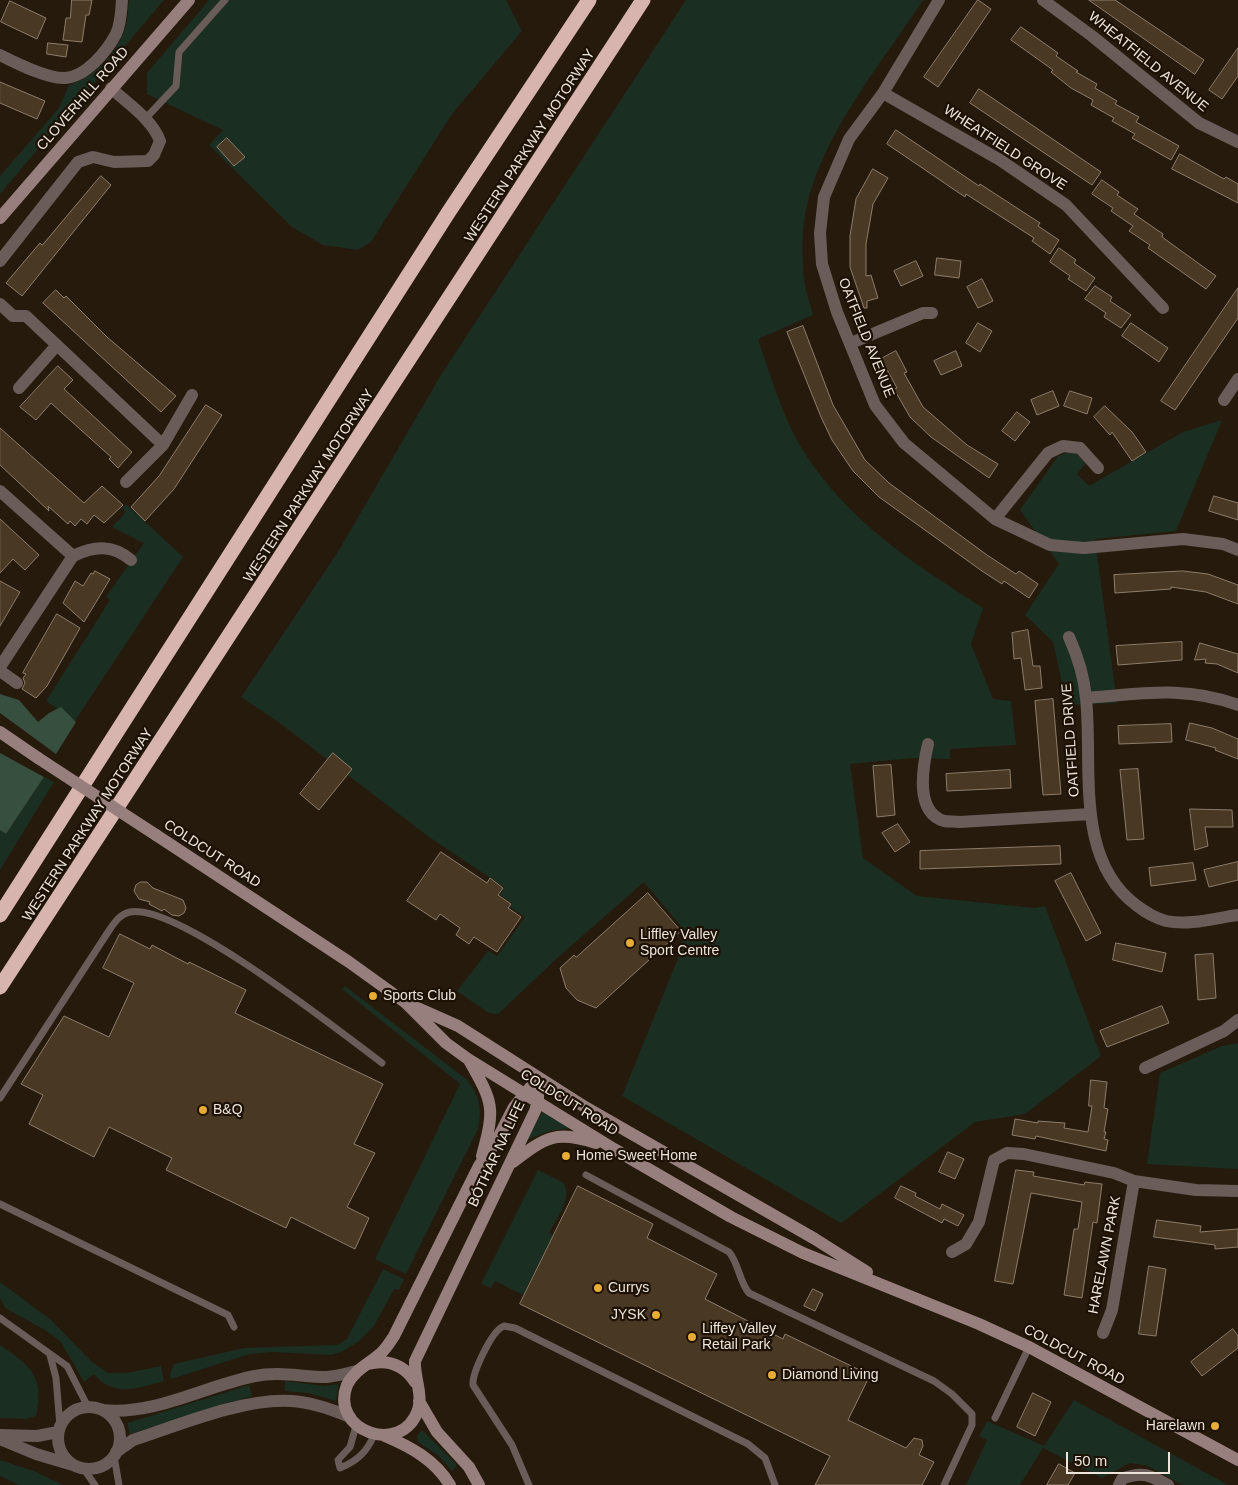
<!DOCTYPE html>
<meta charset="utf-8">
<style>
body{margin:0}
#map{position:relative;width:1238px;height:1485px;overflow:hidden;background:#261a0c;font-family:Arial,sans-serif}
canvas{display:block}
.scale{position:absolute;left:1066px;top:1452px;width:104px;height:22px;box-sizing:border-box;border:2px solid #ede5db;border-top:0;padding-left:6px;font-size:15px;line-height:18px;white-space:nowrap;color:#ede5db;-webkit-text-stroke:4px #1c1104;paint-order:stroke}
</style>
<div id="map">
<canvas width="1238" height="1485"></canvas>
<div class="scale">50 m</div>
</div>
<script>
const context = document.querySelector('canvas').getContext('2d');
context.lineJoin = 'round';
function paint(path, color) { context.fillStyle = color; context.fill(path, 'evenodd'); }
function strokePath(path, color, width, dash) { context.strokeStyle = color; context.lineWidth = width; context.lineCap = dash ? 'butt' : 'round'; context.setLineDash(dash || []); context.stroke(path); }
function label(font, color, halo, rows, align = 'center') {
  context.font = font + ' Arial,sans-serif'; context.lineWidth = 4.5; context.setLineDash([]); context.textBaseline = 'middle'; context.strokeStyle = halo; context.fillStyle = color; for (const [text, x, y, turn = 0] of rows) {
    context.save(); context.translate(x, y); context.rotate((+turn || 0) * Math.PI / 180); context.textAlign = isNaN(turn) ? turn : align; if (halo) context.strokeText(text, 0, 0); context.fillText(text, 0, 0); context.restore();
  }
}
paint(new Path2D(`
 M129,0H164L0,194V176L59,108L69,85C93,78 116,54 124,31C128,21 128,10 129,0Z
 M209,0H506L522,31L452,114L371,242L358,250L323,245L292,227L209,145L223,130L147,94V73Z
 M686,0H923C885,58 833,121 812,187C802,214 801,249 804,278C805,290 810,303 813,315L758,339C771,376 782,416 802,449C849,523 912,562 983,608L971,644L993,699L1011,701L1016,745L950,749V759L912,758L850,764L863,858L917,896L1035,908L1045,906L1101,1056L1025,1114L975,1122L841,1223L622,1096L679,956L684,930L644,882L555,960L498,1014L489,1013L457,991L488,951L497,956L525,917L510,907L512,903L500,895L504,887L429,837L277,721L241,697L339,550L441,375Z
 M1222,420L1176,531L1095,539L1117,703L1067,705L1053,642L1025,615L1059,564L1020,510L1058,456L1073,451L1086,463L1077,474L1089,486L1183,432Z
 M126,504L183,557L75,721L46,701L110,600L106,597L144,543L112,527L126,512L122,509Z
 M44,777L54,782L0,870V830L6,834Z
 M345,986L466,1079C480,1095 482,1109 478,1129L406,1274L375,1259L460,1084L342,989Z
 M1238,1043V1169L1147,1164L1160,1073L1222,1046Z
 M543,1111L571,1128L549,1131L526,1140Z
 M538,1170L564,1183C572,1200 557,1218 549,1233L553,1235L523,1295L495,1281L491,1288L481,1284Z
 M383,1269L404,1279L399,1290L394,1289L374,1326L358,1342L341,1352L331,1355L273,1352L250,1354L171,1379L170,1374L174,1364L244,1348L337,1345L347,1339Z
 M0,1282L51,1320L92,1362L108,1373H126L161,1366L164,1381C139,1388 113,1398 94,1374L84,1382L61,1342L45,1330L5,1308L0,1298Z
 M0,1345C32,1367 44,1376 36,1416L26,1419L0,1418Z
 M285,1381L324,1386L339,1384L336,1401L308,1393L285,1391Z
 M249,1385L252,1396L130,1434L127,1423L131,1422Z
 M1074,1400L1228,1485H1182L1148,1466L1130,1463L1102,1478L1043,1448L1020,1485H966L987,1440L979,1436L987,1421L1044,1446Z
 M422,1430L457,1465L452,1471L439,1456L418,1442L417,1435Z
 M0,1460L34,1471L63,1485H19L0,1476Z`), '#1b2e22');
paint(new Path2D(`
 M0,694L19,700L38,722L49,713L61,707L76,722L56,754L0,713Z
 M0,753L44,777L6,834L0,830Z`), '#364f3e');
const building = new Path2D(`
 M72,0H92L89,15H86L82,42L63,40L66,18H70Z
 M978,0L991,9L938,87L924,77Z
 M1089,0H1115L1204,60L1195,74Z
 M10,1L46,18L37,39L1,22Z
 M1021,27L1058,53L1056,56L1078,71L1076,72L1097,84L1095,88L1117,101L1115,104L1139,117L1136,122L1179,146L1171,160L1132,138L1135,134L1112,121L1114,118L1091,105L1093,100L1071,88L1051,72L1053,70L1011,40Z
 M48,43L68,45L66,57L47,54Z
 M1238,48V76L1222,99L1209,90Z
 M0,82L45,101L37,119L0,103Z
 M979,89L1101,172L1092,185L970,103Z
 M896,130L979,186L980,184L1040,223L1038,226L1059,240L1050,254L1032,241L1034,238L966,194L965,197L887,144Z
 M227,138L245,157L234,166L217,147Z
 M1180,154L1224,179L1226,177L1238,184V203L1172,169Z
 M873,169L888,178L873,204L866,244V276L871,275L878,298L867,301V308H864L850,267V236L856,199Z
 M101,176L111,185L22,296L6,283L40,243L42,245Z
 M1102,180L1119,192L1117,195L1138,209L1134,214L1163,234L1162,237L1216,276L1206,289L1148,248L1150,245L1129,231L1133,226L1111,211L1113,208L1092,194Z
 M1059,248L1076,260L1074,263L1095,278L1086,291L1068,279L1070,276L1050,262Z
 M937,258L961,261L959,278L935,275Z
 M916,261L923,276L901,286L894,271Z
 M982,279L993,301L978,308L967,287Z
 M1095,286L1112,297L1110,301L1131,315L1121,328L1104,317L1106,313L1085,299Z
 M1238,288V318L1175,410L1161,401Z
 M56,290L64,298L66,296L107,337L176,396L161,412L43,303Z
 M978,323L992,331L980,352L966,343Z
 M1131,323L1168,348L1159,362L1122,336Z
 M803,326L833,405L865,460L889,483L987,555L1016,574L1019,571L1038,584L1029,598L1004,581L1002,584L982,571L879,497L853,471L832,440L821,417L787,332Z
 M896,351L907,372L904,373L923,407L967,445L998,464L989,478L931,437L910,417L894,389L897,388L881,359Z
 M956,351L962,366L941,375L934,361Z
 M58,366L73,380L64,389L132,452L118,468L109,459L111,457L51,403L36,420L20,407Z
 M1053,391L1059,406L1037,415L1031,400Z
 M1070,391L1092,398L1087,414L1064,406Z
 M206,405L222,415L174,489L145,521L131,507L159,476Z
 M1105,406L1132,432L1146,452L1132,461L1112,432L1110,435L1094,417Z
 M1017,412L1030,422L1015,441L1002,431Z
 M0,428L84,503L102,486L123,505L104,523L94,515L87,524L81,519L75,526L70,521L68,524L48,506L49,511L0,465Z
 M1214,496L1238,503V520L1209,511Z
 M0,519L39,555L25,570L13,559L0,573Z
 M95,571L110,579L84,622L63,603L75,581L83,586L91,573L93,574Z
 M1183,571L1208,574L1238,585V604L1206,592L1171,587V589L1115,593L1114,575Z
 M0,581L20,592L0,626Z
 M57,614L80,628L47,686L36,698L22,689L25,683L23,678L26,674L23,673Z
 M1028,630L1033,666H1040L1042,688L1025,690L1021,658L1014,659L1012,633Z
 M1182,642V660L1118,665L1116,646Z
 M1200,643L1238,654V673L1217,664L1205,663L1206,659L1195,660Z
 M1053,699L1061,794L1043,795L1035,701Z
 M1190,723L1212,728L1238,739V759L1215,750L1216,748L1186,740Z
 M1171,724L1172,742L1119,744L1118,726Z
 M333,753L352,769L319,810L300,794Z
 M891,765L895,815L877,817L873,766Z
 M1138,769L1144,839L1127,840L1120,770Z
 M1010,770L1011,788L947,791L946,774Z
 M1190,809L1232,810L1233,827H1205L1208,846L1195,850Z
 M898,824L910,842L895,852L882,833Z
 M1060,846L1061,864L920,869V851Z
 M441,852L487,883L490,878L503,888L498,895L511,904L508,908L521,917L497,952L474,937L469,944L456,935L460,928L440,914L436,920L407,901Z
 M1238,862V880L1209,887L1204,870Z
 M1193,863L1196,880L1151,886L1149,868Z
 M1071,873L1101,933L1086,941L1055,881Z
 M141,882H147L153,888L183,900L186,908L184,913L179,916L172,915L164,909L162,911L149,904L150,902L139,899L134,891L136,885Z
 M648,893L681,931L596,1008L577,1000L566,988L560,968L574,955L576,957Z
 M120,934L150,949L152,945L188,964L189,962L246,990L235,1013L383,1084L354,1144L375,1153L347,1207L369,1218L355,1249L291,1217L286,1228L166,1170L172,1158L109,1127L94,1157L29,1124L43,1095L21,1084L64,1016L109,1037L134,983L103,968Z
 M1116,943L1166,953L1162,972L1113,960Z
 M1213,954L1216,998L1198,1000L1195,955Z
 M1162,1006L1169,1023L1107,1047L1100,1031Z
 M1091,1080L1107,1082L1104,1108L1108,1109L1104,1132H1106L1104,1139L1108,1140L1106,1151L1036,1136L1035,1139L1012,1135L1015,1119L1038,1123V1121L1065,1123L1064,1128L1088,1132L1092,1106H1089Z
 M948,1152L964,1159L955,1179L939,1172Z
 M1016,1170L1034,1172L1033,1176L1084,1185L1085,1182L1102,1184L1097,1223L1093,1222L1082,1298L1064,1295L1074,1229H1078L1082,1202L1031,1193L1013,1284L995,1281Z
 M578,1186L653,1224L647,1238L717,1274L705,1299L783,1339L785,1334L870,1375L848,1420L906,1448L914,1438L922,1440L923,1446L919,1455L934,1462L922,1485H815L830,1456L520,1304Z
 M901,1186L916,1193L915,1196L940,1209L942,1204L964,1215L958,1226L944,1219L942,1223L895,1198Z
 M1157,1220L1201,1226L1200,1232L1238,1229V1247L1215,1249V1245L1154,1237Z
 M1149,1266L1166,1269L1156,1336L1139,1334Z
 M813,1289L823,1294L815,1311L804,1306Z
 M1233,1329L1238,1336V1348L1202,1376L1191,1362Z
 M1033,1393L1051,1402L1035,1436L1017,1427Z
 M1059,1464L1075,1473L1068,1485H1047Z`);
paint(building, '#493823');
strokePath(building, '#8c7d6c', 1);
strokePath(new Path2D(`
 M145,119L176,86L179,52L225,0
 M0,1098L110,929C115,922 120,914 130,912C178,903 339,1031 382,1063
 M586,1175L729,1252C739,1264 739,1281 749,1293L934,1381L952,1394L972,1414V1425L944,1485
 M0,1204L228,1315L234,1327
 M0,1318L67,1366L88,1407
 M50,1355L56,1378L60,1426
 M995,1418L1029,1347
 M356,1426L350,1447L338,1460L340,1468C357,1461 367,1452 374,1435
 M114,1456L119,1485
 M83,1468L95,1485
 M529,1485L512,1445L473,1385C472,1373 492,1330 504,1326L515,1328L748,1444L765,1458L775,1485`), '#6a5c59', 7);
strokePath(new Path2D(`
 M939,0L883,93L849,139L824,197L820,233L822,264L837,312L875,405L904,443L995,519L1050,545L1084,548L1183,539L1223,544L1238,550
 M1043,0L1092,36L1199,123L1238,142
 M0,55C16,63 47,79 65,78C86,77 107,51 116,34C121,24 121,11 122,0
 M883,93L1000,160L1066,205L1163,308
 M0,261L78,162L93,157L114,162L148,161L154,155L160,141C152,119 128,104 111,88
 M0,304L13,316H26L163,445L126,482
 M851,343L923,313H932
 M19,388L57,345
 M1224,400L1238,379
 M163,445L192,395
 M0,491L73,556C94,546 112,544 131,560
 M995,519L1048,453L1063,446L1080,448L1098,468
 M1069,637C1078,657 1084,676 1086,698C1093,766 1074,859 1136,905C1145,912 1155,918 1166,921C1189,926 1216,918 1238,915
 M0,667L73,556
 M0,671L17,683
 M1086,698C1140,694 1185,685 1238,705
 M928,744C923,766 914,812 944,821C949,822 955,821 960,822L1091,814
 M1145,1068L1224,1031L1238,1020
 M952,1252L966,1244L979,1222L994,1160L1007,1153L1024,1154L1114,1173L1134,1181L1196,1190L1238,1191
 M1103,1333L1112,1310L1134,1181
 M58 1438a31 31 0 1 1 62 0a31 31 0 1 1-62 0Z
 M102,1410C155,1416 204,1386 255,1376C279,1371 302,1377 327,1377C337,1376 348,1373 357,1371
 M0,1435L37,1436L58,1432
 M0,1439L36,1454L73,1465
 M116,1452L133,1440C179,1425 243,1398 291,1401C312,1402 331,1409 350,1417
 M1119,1485L1122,1479C1142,1471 1150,1475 1168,1485`), '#6a5c59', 12);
strokePath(new Path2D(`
 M0,218L189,0
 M0,732L38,758
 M156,835L349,962L406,1003L446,1043L468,1059L614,1149L731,1217L803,1253L979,1324L1029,1347L1238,1460
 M413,1006L458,1026L585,1107L815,1239L867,1272
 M469,1060C494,1104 495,1108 482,1156
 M538,1078V1102L535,1111L415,1361C414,1377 423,1394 418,1410C402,1457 329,1431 347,1385C354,1370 369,1364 380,1354C386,1349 390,1342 394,1336L479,1166L497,1140L514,1107Z
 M513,1162C546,1137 555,1130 596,1143
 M368,1364C388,1359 404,1365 415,1382
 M419,1401L437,1432L469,1467L479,1485
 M385,1436C411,1447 435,1460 450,1485`), '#967f7c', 12);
strokePath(new Path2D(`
 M0,915L448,213L589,0
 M0,987L643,0`), '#d7b4ae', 15);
strokePath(new Path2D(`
 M38,758L156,835`), '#967f7c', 12);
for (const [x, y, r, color] of [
 [630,943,5,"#e6ac36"],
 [373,996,5,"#e6ac36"],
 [203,1110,5,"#e6ac36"],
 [566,1156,5,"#e6ac36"],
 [598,1288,5,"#e6ac36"],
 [656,1315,5,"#e6ac36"],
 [692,1337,5,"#e6ac36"],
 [772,1375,5,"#e6ac36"],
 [1215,1426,5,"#e6ac36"]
]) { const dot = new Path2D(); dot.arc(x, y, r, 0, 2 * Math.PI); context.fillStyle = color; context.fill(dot); strokePath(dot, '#1c1104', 2); }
label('14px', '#ede5db', '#1c1104', [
 ["WHEATFIELD AVENUE",1148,62,39],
 ["CLOVERHILL ROAD",83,99,-49],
 ["WESTERN PARKWAY MOTORWAY",530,146,-57],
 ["WHEATFIELD GROVE",1005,148,33],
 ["OATFIELD AVENUE",866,338,68],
 ["WESTERN PARKWAY MOTORWAY",309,486,-57],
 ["OATFIELD DRIVE",1071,740,-94],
 ["WESTERN PARKWAY MOTORWAY",88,825,-57],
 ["COLDCUT ROAD",212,854,33],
 ["COLDCUT ROAD",569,1103,32],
 ["BÓTHAR NA LIFE",497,1154,-65],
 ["HARELAWN PARK",1105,1255,-79],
 ["COLDCUT ROAD",1074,1355,28]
]);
label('14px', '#ede5db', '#1c1104', [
 ["Liffley Valley",640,935],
 ["Sport Centre",640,951],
 ["Sports Club",383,996],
 ["B&Q",213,1110],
 ["Home Sweet Home",576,1156],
 ["Currys",608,1288],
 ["JYSK",646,1315,"right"],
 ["Liffey Valley",702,1329],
 ["Retail Park",702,1345],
 ["Diamond Living",782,1375],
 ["Harelawn",1205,1426,"right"]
], 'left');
</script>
